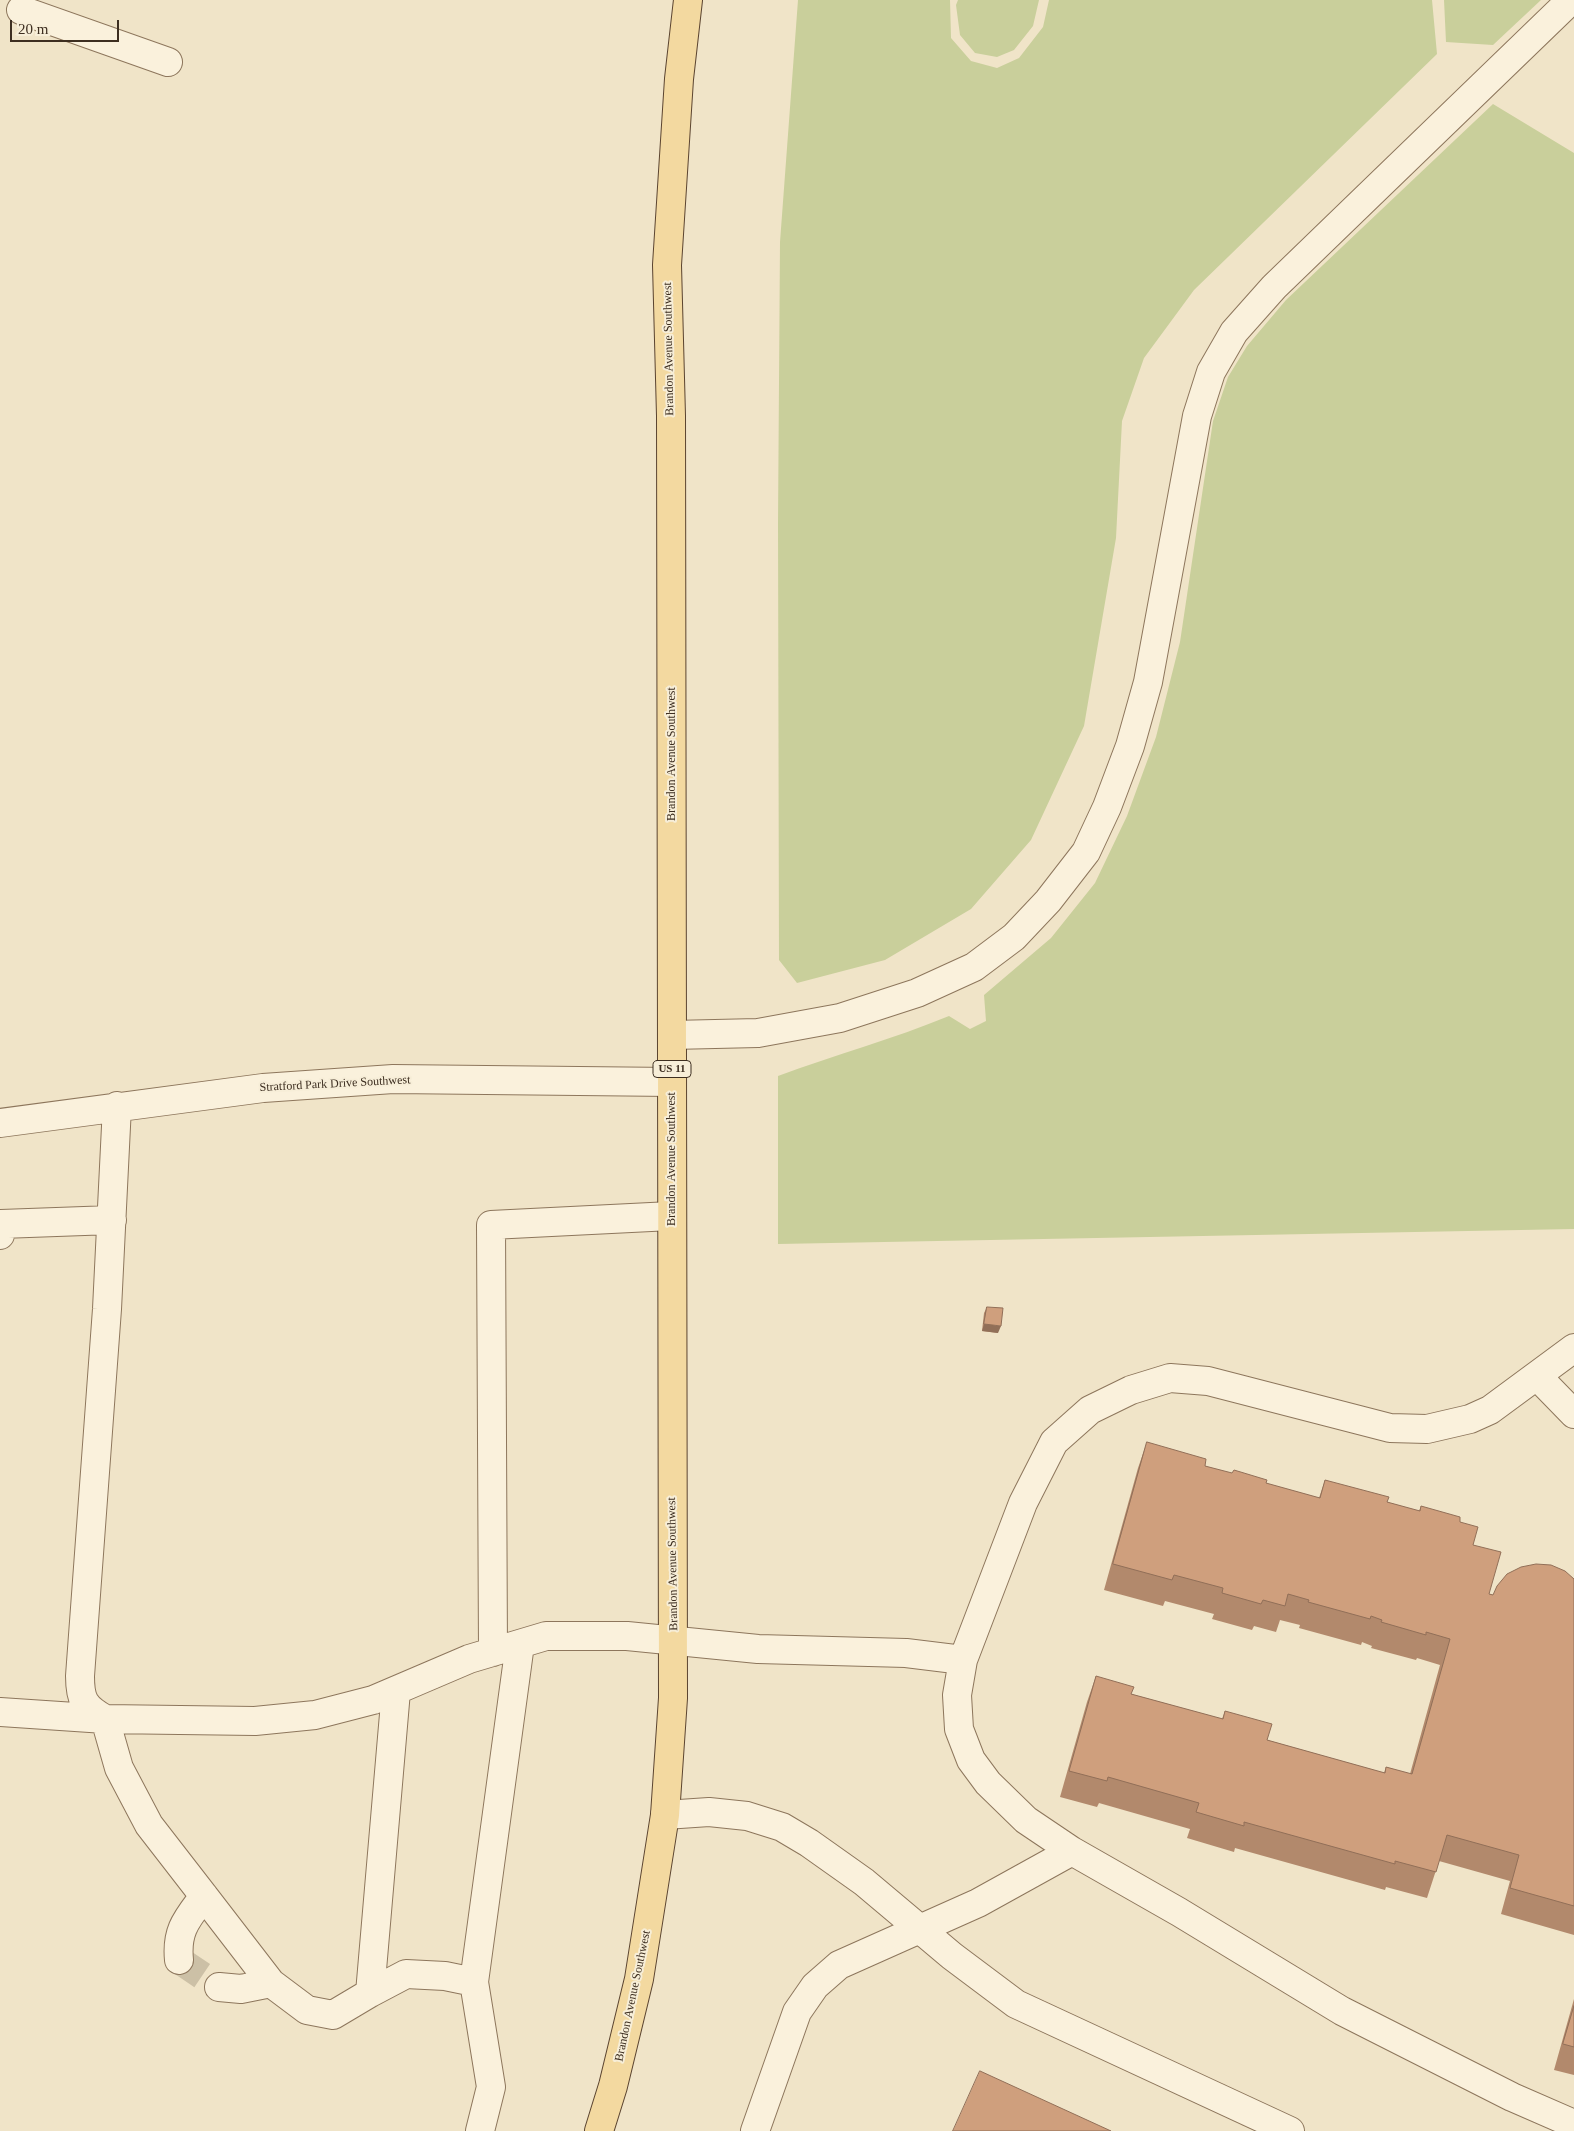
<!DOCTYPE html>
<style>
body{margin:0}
#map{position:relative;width:1574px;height:2131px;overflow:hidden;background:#f0e4c8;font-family:Georgia,serif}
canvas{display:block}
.scale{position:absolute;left:10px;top:20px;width:109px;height:22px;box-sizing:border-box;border:2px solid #3d2e20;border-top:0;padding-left:6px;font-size:15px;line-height:18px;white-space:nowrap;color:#3d2e20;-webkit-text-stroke:4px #f7eed8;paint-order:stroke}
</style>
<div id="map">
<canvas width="1574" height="2131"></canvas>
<div class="scale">20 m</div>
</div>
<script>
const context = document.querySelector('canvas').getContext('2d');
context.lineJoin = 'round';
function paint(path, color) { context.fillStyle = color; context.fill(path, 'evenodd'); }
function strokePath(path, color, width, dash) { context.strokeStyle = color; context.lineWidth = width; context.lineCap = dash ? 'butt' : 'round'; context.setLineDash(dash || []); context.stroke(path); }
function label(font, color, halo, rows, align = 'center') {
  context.font = font + ' Georgia,serif'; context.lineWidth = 4; context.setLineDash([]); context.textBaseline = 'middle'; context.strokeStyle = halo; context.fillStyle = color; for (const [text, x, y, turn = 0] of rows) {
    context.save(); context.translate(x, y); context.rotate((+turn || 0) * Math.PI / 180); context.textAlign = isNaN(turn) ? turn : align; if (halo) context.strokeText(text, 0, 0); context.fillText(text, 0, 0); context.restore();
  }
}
paint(new Path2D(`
 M798,0H950L951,38L971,61L997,68L1019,58L1043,27L1049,0H1432L1437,54L1194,290L1144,358L1122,421L1116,538L1084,726L1031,840L971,909L885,960L797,983L779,960L778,523L780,242Z
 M958,0H1039L1033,26L1014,50L997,57L975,53L960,35L956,5Z
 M1444,0H1541L1493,45L1446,42Z
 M1493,104L1574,153V1229L778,1244V1076C835,1055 893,1039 949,1016L970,1029L986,1021L984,995L1051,938L1095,883L1127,816L1156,737L1180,642L1213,421L1228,377L1247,346L1286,300Z`), '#c9cf9b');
strokePath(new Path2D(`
 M179,1960L219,1987`), '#ccc0a6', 28, [28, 14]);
const minor = new Path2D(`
 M21,10L168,62
 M672,1035L758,1033L840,1018L917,993L974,967L1014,937L1048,901L1086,852L1107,807L1130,746L1148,682L1197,416L1211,372L1234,332L1274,287L1571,0
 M117,1106L107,1309L80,1676C80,1700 84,1707 105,1719L255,1721L315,1715L373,1700L469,1659L546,1636H627L758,1649L906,1653L963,1660
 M0,1123L263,1088L393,1079L672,1082
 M0,1235L1,1224L112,1220
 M1574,1348L1490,1410L1470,1419L1427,1429L1390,1428L1208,1381L1170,1378L1131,1390L1090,1410L1054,1442L1023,1503L963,1660L957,1695L959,1729L971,1760L988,1783L1026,1820L1072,1851L1179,1912L1342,2011L1512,2097L1574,2124
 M1537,1376L1574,1414
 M493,1652L491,1225L671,1216
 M0,1712L105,1719L119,1768L149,1825L204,1896L271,1983L307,2010L333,2015L370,1993L396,1691
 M665,1815L709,1812L747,1816L782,1827L809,1843L864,1882L952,1956L1016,2004L1290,2131
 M179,1960C176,1930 187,1919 204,1896
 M219,1987L241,1989L271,1983
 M370,1993L406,1974L445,1976L474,1982
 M480,2131L491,2087L474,1982L520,1644
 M755,2131L797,2012L815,1986L839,1965L978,1903L1072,1851`);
const major = new Path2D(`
 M599,2131L613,2086L639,1979L665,1815L673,1698L671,416L667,265L679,79L688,0`);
strokePath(minor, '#8d765c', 30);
strokePath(major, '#5b4430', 30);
strokePath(minor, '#faf1dc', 28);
strokePath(major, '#f3d9a0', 28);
paint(new Path2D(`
 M987,1307L998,1333L982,1331L984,1313Z
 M1147,1442L1205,1466L1319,1498L1325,1480L1387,1502L1419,1511L1421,1506L1460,1522L1473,1545L1489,1594L1493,1595L1574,1579V1935L1501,1914L1510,1881L1439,1861L1427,1898L1386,1887L1385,1890L1235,1848L1234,1852L1187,1838L1190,1829L1099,1803L1097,1807L1060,1797L1087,1702L1096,1676L1131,1694L1222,1719L1225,1711L1267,1740L1384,1773L1386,1767L1410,1774L1440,1665L1417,1658L1416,1660L1371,1648L1372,1646L1362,1642L1361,1645L1299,1628L1300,1625L1280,1620L1276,1632L1254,1626L1252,1630L1212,1619L1214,1614L1165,1601L1163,1606L1104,1590L1138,1468Z
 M1574,1999V2075L1554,2070Z`), '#b2896c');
paint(new Path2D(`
 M984,1324L1001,1326L998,1333L982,1331Z`), '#916f58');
const building = new Path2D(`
 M987,1307L1003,1308L1001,1326L984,1324Z
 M1147,1442L1206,1459L1205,1466L1232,1473L1234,1470L1267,1480L1266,1483L1320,1498L1325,1480L1389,1497L1387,1502L1420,1511L1421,1506L1460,1517V1522L1478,1527L1473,1545L1501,1552L1489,1594L1493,1595L1497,1586L1507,1574L1521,1567L1536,1564L1551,1565L1565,1571L1574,1579V1906L1510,1888L1519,1855L1447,1835L1436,1872L1395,1861V1864L1244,1822V1826L1196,1812L1199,1803L1108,1777L1107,1781L1069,1771L1096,1676L1134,1687L1131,1694L1223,1719L1225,1711L1272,1724L1267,1740L1385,1773L1386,1767L1412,1774L1450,1639L1426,1632V1635L1381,1622L1382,1620L1371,1616L1370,1619L1308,1602L1309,1600L1288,1594L1285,1606L1263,1600L1261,1604L1222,1593L1223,1588L1174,1575L1172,1580L1113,1564Z
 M1574,2006V2047L1563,2044Z
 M980,2071L1111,2131H953Z`);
paint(building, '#cf9f7d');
strokePath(building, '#916f58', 1);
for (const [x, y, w] of [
 [672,1069,38]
]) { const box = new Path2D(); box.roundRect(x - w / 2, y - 8.5, w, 17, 4); context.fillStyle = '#f7eed8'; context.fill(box); strokePath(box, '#3d2e20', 1); }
label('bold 11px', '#3d2e20', null, [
 ["US 11",672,1069]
]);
label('12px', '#3d2e20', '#f7eed8', [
 ["Brandon Avenue Southwest",669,349,-91],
 ["Brandon Avenue Southwest",672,754,-90],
 ["Stratford Park Drive Southwest",335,1084,-3],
 ["Brandon Avenue Southwest",672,1159,-90],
 ["Brandon Avenue Southwest",673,1564,-91],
 ["Brandon Avenue Southwest",633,1996,-78]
]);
</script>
